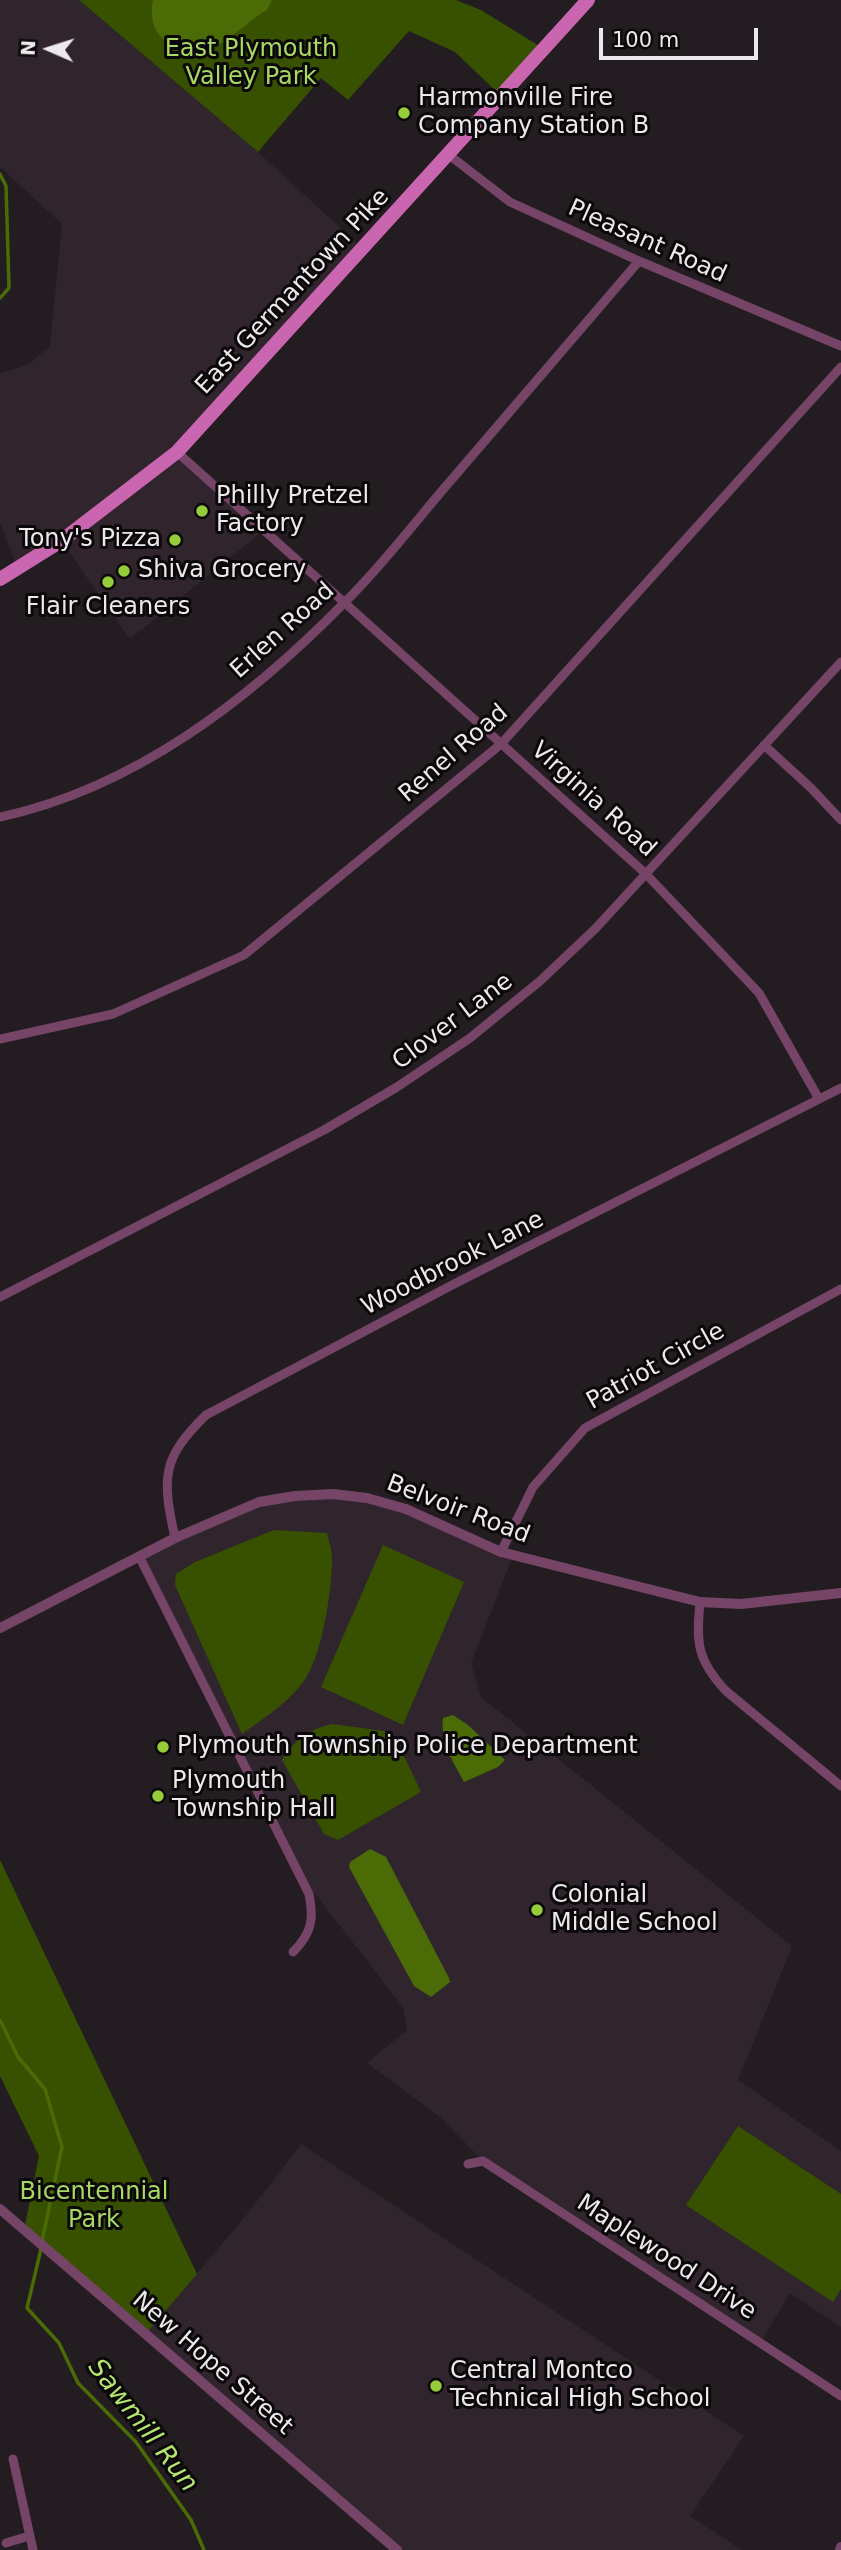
<!DOCTYPE html>
<style>
body{margin:0}
#map{position:relative;width:841px;height:2550px;overflow:hidden;background:#231d21;font-family:"DejaVu Sans",sans-serif}
canvas{display:block}
.north{position:absolute;left:14px;top:14px;width:70px;height:70px;-webkit-text-stroke:5px #0b080a;paint-order:stroke;rotate:273deg;font-size:19px;font-weight:700;line-height:28px;text-align:center;color:#ece8eb}
.north::after{content:'';display:block;margin:auto;width:24px;height:32px;background:#ece8eb;clip-path:polygon(50% 0,100% 100%,50% 72%,0 100%)}
.scale{position:absolute;left:599px;top:28px;width:159px;height:32px;box-sizing:border-box;border:4px solid #ece8eb;border-top:0;padding-left:9px;font-size:21px;line-height:24px;white-space:nowrap;color:#ece8eb;-webkit-text-stroke:5px #0b080a;paint-order:stroke}
</style>
<div id="map">
<canvas width="841" height="2550"></canvas>
<div class="north">N</div>
<div class="scale">100 m</div>
</div>
<script>
const context = document.querySelector('canvas').getContext('2d');
context.lineJoin = 'round';
function paint(path, color) { context.fillStyle = color; context.fill(path, 'evenodd'); }
function strokePath(path, color, width, dash) { context.strokeStyle = color; context.lineWidth = width; context.lineCap = dash ? 'butt' : 'round'; context.setLineDash(dash || []); context.stroke(path); }
function label(font, color, halo, rows, align = 'center') {
  context.font = font + ' "DejaVu Sans",sans-serif'; context.lineWidth = 6; context.setLineDash([]); context.textBaseline = 'middle'; context.strokeStyle = halo; context.fillStyle = color; for (const [text, x, y, turn = 0] of rows) {
    context.save(); context.translate(x, y); context.rotate((+turn || 0) * Math.PI / 180); context.textAlign = isNaN(turn) ? turn : align; if (halo) context.strokeText(text, 0, 0); context.fillText(text, 0, 0); context.restore();
  }
}
paint(new Path2D(`
 M0,0H79L258,152L363,249L177,451L265,529L130,639L62,542L18,570L0,522V373L28,365L50,346L62,224L0,167Z
 M295,1496L367,1498L513,1556L471,1663L481,1697L792,1946L738,2080L841,2151V2327L790,2293L760,2343L483,2161L440,2117L367,2063L407,2030L403,2007L299,1873L140,1558L259,1502Z
 M301,2144L744,2436L690,2516L742,2550H397L145,2335L248,2213Z`), '#30252d');
paint(new Path2D(`
 M79,0H456L481,10L544,49L501,96L455,52L409,31L348,100L321,78L258,152Z
 M274,1530L327,1533C329,1541 332,1551 332,1560C332,1590 322,1656 304,1681C288,1703 264,1718 242,1734L175,1585L176,1574L195,1562Z
 M383,1545L464,1582L403,1725L321,1687Z
 M332,1724L384,1731L406,1760L421,1792L338,1840L324,1834L282,1760C296,1738 308,1730 332,1724Z
 M0,1860L197,2274L145,2335L24,2230L39,2156L0,2076Z
 M738,2126L841,2194V2289L833,2302L686,2205Z`), '#375101');
paint(new Path2D(`
 M153,0H271L272,1L267,10C237,27 200,77 164,40C152,29 150,15 153,0Z
 M453,1715L468,1725L505,1760L498,1767L464,1782C453,1761 440,1743 443,1718Z
 M370,1849L386,1857L449,1978L450,1982L431,1997L414,1986L349,1867L350,1862Z`), '#4a6b05');
strokePath(new Path2D(`
 M0,174L6,186L9,288L0,298
 M0,2020L18,2057L45,2089L62,2147L42,2241
 M41,2249L27,2308L59,2343L78,2383L136,2442L191,2520L204,2550`), '#4a6b05', 3.5);
strokePath(new Path2D(`
 M449,155L510,202L639,261L841,346
 M177,452L645,873L759,993L819,1099
 M764,745L811,788L841,820
 M0,817C135,788 250,699 345,602C384,564 417,519 453,478C515,406 577,333 639,261
 M0,1039L113,1014L244,955L501,744L841,367
 M0,1297L324,1130L397,1087L470,1038L540,981L595,929L841,662
 M175,1538C162,1478 161,1459 206,1415L456,1283L841,1088
 M501,1552L533,1487L585,1428L841,1289
 M140,1558L309,1894C314,1919 312,1933 293,1952
 M700,1602C696,1643 697,1660 726,1691L841,1786
 M468,2164L483,2161L841,2396
 M13,2459L33,2550
 M6,2543L29,2536`), '#754467', 9);
strokePath(new Path2D(`
 M0,1628L175,1538L259,1502L295,1496L333,1494L367,1498L406,1509L501,1552L700,1602L741,1604L841,1593
 M0,2209L397,2550
 M840,2550L841,2547`), '#754467', 10);
strokePath(new Path2D(`
 M0,579L61,541L177,452L588,0`), '#ca65b0', 14);
for (const [x, y, r, color] of [
 [404,113,7,"#95cc3a"],
 [202,511,7,"#95cc3a"],
 [175,540,7,"#95cc3a"],
 [124,571,7,"#95cc3a"],
 [108,582,7,"#95cc3a"],
 [163,1747,7,"#95cc3a"],
 [158,1796,7,"#95cc3a"],
 [537,1910,7,"#95cc3a"],
 [436,2386,7,"#95cc3a"]
]) { const dot = new Path2D(); dot.arc(x, y, r, 0, 2 * Math.PI); context.fillStyle = color; context.fill(dot); strokePath(dot, '#0b080a', 2.5); }
label('24px', '#a9d965', '#0b080a', [
 ["East Plymouth",251,50],
 ["Valley Park",251,78],
 ["Bicentennial",94,2193],
 ["Park",94,2221]
]);
label('24px', '#ece8eb', '#0b080a', [
 ["Harmonville Fire",418,99],
 ["Company Station B",418,127],
 ["Philly Pretzel",216,497],
 ["Factory",216,525],
 ["Tony's Pizza",161,540,"right"],
 ["Shiva Grocery",138,571],
 ["Flair Cleaners",108,608,"center"],
 ["Plymouth Township Police Department",177,1747],
 ["Plymouth",172,1782],
 ["Township Hall",172,1810],
 ["Colonial",551,1896],
 ["Middle School",551,1924],
 ["Central Montco",450,2372],
 ["Technical High School",450,2400]
], 'left');
label('24px', '#ece8eb', '#0b080a', [
 ["Pleasant Road",647,242,24],
 ["East Germantown Pike",293,292,-47],
 ["Erlen Road",283,631,-42],
 ["Renel Road",454,754,-41],
 ["Virginia Road",593,800,42],
 ["Clover Lane",453,1022,-37],
 ["Woodbrook Lane",453,1264,-27],
 ["Patriot Circle",656,1367,-29],
 ["Belvoir Road",458,1510,21],
 ["Maplewood Drive",666,2258,33],
 ["New Hope Street",212,2364,41]
]);
label('italic 26px', '#b4e570', '#0b080a', [
 ["Sawmill Run",142,2426,52]
]);
</script>
